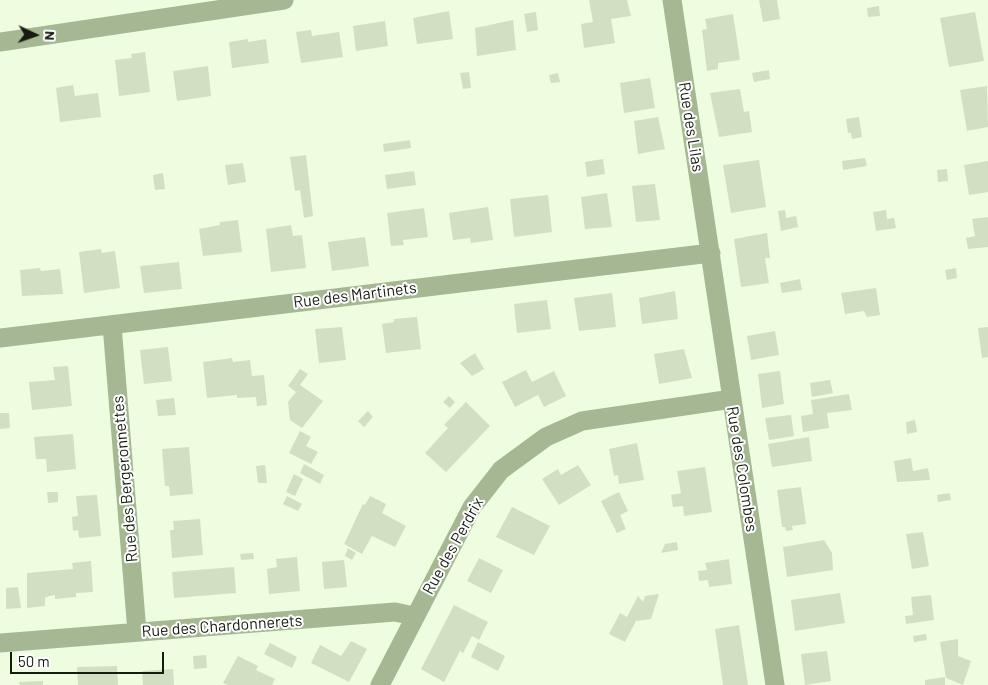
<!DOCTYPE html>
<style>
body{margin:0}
#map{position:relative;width:988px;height:685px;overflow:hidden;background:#eefddf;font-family:Barlow,sans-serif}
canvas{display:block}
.north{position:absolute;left:10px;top:10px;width:50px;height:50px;-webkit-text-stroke:4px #fff;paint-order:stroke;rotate:93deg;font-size:14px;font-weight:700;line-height:20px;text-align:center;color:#171c12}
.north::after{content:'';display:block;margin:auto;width:18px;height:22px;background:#171c12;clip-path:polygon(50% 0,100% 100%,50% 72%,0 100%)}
.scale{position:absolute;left:10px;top:652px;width:154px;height:22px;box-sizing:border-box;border:2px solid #171c12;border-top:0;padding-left:6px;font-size:15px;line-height:18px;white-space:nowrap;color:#171c12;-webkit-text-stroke:4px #fff;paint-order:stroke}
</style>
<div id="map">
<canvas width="988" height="685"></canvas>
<div class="north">N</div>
<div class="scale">50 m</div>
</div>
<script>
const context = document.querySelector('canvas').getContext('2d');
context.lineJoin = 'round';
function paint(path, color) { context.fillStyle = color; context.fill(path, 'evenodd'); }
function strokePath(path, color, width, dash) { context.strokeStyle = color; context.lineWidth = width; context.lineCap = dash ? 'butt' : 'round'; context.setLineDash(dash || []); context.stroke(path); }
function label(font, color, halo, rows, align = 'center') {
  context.font = font + ' Barlow,sans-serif'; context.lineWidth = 4; context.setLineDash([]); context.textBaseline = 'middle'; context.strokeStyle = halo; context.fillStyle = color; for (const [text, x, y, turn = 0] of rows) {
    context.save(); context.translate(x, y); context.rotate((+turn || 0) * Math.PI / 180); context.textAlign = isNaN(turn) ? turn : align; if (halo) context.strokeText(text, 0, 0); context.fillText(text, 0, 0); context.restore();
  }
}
paint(new Path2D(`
 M589,0H627L631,16L611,19L615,43L584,48L581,24L593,22Z
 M759,0H777L780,19L763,22Z
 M879,6L880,16L868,17L867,8Z
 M449,11L453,39L417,44L413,18Z
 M536,12L538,30L527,32L524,14Z
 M975,12L984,61L949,67L940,18Z
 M733,14L740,60L718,63V69L707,71L702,30L707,29L705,19Z
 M513,20L516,50L477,56L475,28Z
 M385,21L388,46L356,51L353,26Z
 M311,30L312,36L339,32L343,57L301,63L296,32Z
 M248,39V42L266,39L269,63L232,68L229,42Z
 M145,52L150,92L119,96L115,60L132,58L131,54Z
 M208,66L211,96L177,101L173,71Z
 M769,70L770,79L754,82L752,73Z
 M469,72L471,88L463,89L460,73Z
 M558,73L560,82L551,83L549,75Z
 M650,78L655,108L624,113L620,83Z
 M73,85L75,96L98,93L101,117L60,122L56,88Z
 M987,86L988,127L967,131L960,90Z
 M740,89L744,112L749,111L752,132L719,137L710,93Z
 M658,117L665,149L638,154L634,121Z
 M859,117L862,137L852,139L851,133H848L846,119Z
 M410,140L411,148L384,152L383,144Z
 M306,155L313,216L304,218L300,190L295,191L290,157Z
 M865,158L867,166L843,170L842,161Z
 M603,159L605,174L587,177L585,162Z
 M759,160L766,207L731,213L723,165Z
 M988,161V192L969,195L964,165Z
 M243,163L246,182L228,185L225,165Z
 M947,169L948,181L938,182L937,170Z
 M414,171L416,185L387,189L385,175Z
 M163,173L165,189L155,190L153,175Z
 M655,184L660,220L636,222L632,186Z
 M607,193L612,227L585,229L581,197Z
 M548,195L552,232L514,237L510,199Z
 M488,207L493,240L471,243L470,238L453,240L449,213Z
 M424,208L428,237L403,240L404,245L391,246L387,213Z
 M785,210L786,218L796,216L798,227L781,231L778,211Z
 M886,210L887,219L894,218L896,228L876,231L873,212Z
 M988,217V247L968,249L966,238L975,236L972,219Z
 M238,220L242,252L203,256L199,229L220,225V222Z
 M291,225L293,236L302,235L306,268L271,272L266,229Z
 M767,233L770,258H765L769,283L741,287L734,239Z
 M365,237L369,266L332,271L328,242Z
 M101,249L102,253L115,251L120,288L84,293L79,252Z
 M179,262L182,289L144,293L140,266Z
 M40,268L41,271L60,269L63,294L22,296L20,270Z
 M956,268L957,278L947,280L945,270Z
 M800,279L802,290L782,293L780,283Z
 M876,288L880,315L867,317L864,311L845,314L841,293Z
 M675,291L678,319L642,324L639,298Z
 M612,293L616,327L579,331L574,298Z
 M547,300L551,329L517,333L514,304Z
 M417,317L421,349L386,353L382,324L394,322V319Z
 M342,327L346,360L319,363L315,329Z
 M988,327V357L982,358L978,328Z
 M775,331L779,355L751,360L747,336Z
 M168,347L172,381L144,384L140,350Z
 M684,349L692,378L659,384L654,354Z
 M475,353L484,369L472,376L460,363Z
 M232,358L233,362L250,360L252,376L264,375L267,405L257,406L256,397L237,398V395L207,398L203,362Z
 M68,366L72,406L32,410L29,382L55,380L53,367Z
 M300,369L308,374L300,385L323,401L302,428L290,420L288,402L296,392L288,386Z
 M526,370L532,382L554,371L566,396L544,407L538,395L515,407L502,382Z
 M780,371L784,404L762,408L758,374Z
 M830,380L833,393L812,397L810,383Z
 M849,394L852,410L827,413L829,428L803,432L801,416L813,414L811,400Z
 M449,396L455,402L450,408L443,402Z
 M174,398L176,415L158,416L156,400Z
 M466,402L490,426L446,472L425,453L448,428L444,425Z
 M368,411L373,417L364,427L358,421Z
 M0,413H9L10,428L0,429Z
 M791,415L794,436L769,440L765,418Z
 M915,420L917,432L907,434L906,422Z
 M300,431L311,437L306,446L318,452L311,464L289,453Z
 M73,434L76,469L47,472L46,459H36L34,437Z
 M809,437L812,461L772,467L768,444Z
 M637,443L644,480L619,484L618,475L614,476L609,449Z
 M189,447L193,494L170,496L169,486H165L162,449Z
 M911,458L913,471L928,468L930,480L897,482L894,461Z
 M304,464L324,475L320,484L300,473Z
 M265,465L267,483H258L256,466Z
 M578,465L591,485L559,505L542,479L558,469L561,475Z
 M705,467L712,512L684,516L683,506L673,507L671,495L681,493L677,471Z
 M294,474L303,479L295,496L286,492Z
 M801,487L806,524L792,526L793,530L786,531L785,527H782L777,490Z
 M47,492H58V502L48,503Z
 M619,492L628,511L620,515L626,529L617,533L601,501Z
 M950,493L951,500L938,502L937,495Z
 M97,495L101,536L79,538L78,530L73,531L72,517L78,516L76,496Z
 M287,496L302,504L298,511L283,504Z
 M370,496L386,504L382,513L406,526L395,547L372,536L362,554L344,544L363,504L365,505Z
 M512,507L550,526L534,555L496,537Z
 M200,519L203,555L172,558L170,530H174L173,521Z
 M923,532L929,566L912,569L906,534Z
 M824,540L832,553L833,570L787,577L783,547Z
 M677,542L678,550L661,553L665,544Z
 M348,548L356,553L352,560L345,556Z
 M253,553L254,559L241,560L240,554Z
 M297,557L300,591L269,594L267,569L277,567L276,559Z
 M479,558L503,570L491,593L467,581Z
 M729,559L732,584L709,587L708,580L699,581L698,571L707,570L705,563Z
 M344,560L347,587L324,589L322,562Z
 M91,561L93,592L76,593V597L55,599V595L49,596L45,598V606L27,608V573L73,569L72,563Z
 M234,567L236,593L174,598L172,572Z
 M18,587L21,608L6,609V588Z
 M840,593L845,623L795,631L791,600Z
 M659,594L651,619L636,621L625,642L609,634L620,613L627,617L638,596L643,602L645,596Z
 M931,595L934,620L906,624L905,616L913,615L911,597Z
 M454,605L488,622L479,640L472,636L463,653L460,651L444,682L421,669Z
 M739,625L748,685H723L715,629Z
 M926,634L927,640L914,642L913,636Z
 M958,639V656L971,661L963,685L946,678L940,642Z
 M351,641L367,649L349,682L311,663L320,645L341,656Z
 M478,642L505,656L498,671L471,657Z
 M270,643L297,657L292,668L264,654Z
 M827,651L831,681L805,685L801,654Z
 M206,655L207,668L194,669L193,656Z
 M238,656L258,666L256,670L275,679L272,685H228L223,683Z
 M117,666L118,685H78L77,667Z
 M173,669L174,685H143L142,671Z
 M945,677V685H925V680Z
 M43,681V685H20L19,682Z`), '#d1e0c2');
strokePath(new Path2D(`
 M672,0L775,685
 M0,42L284,0
 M112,325L137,632
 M0,338L711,253
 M0,643L395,612L414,616
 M380,685L472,507L501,470L546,437L582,421L732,399`), '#a6b893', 19);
label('16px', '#171c12', '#fff', [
 ["Rue des Lilas",691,127,81],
 ["Rue des Martinets",355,295,-7],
 ["Rue des Colombes",742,469,81],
 ["Rue des Bergeronnettes",125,479,-95],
 ["Rue des Perdrix",453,546,-61],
 ["Rue des Chardonnerets",222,626,-4]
]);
</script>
